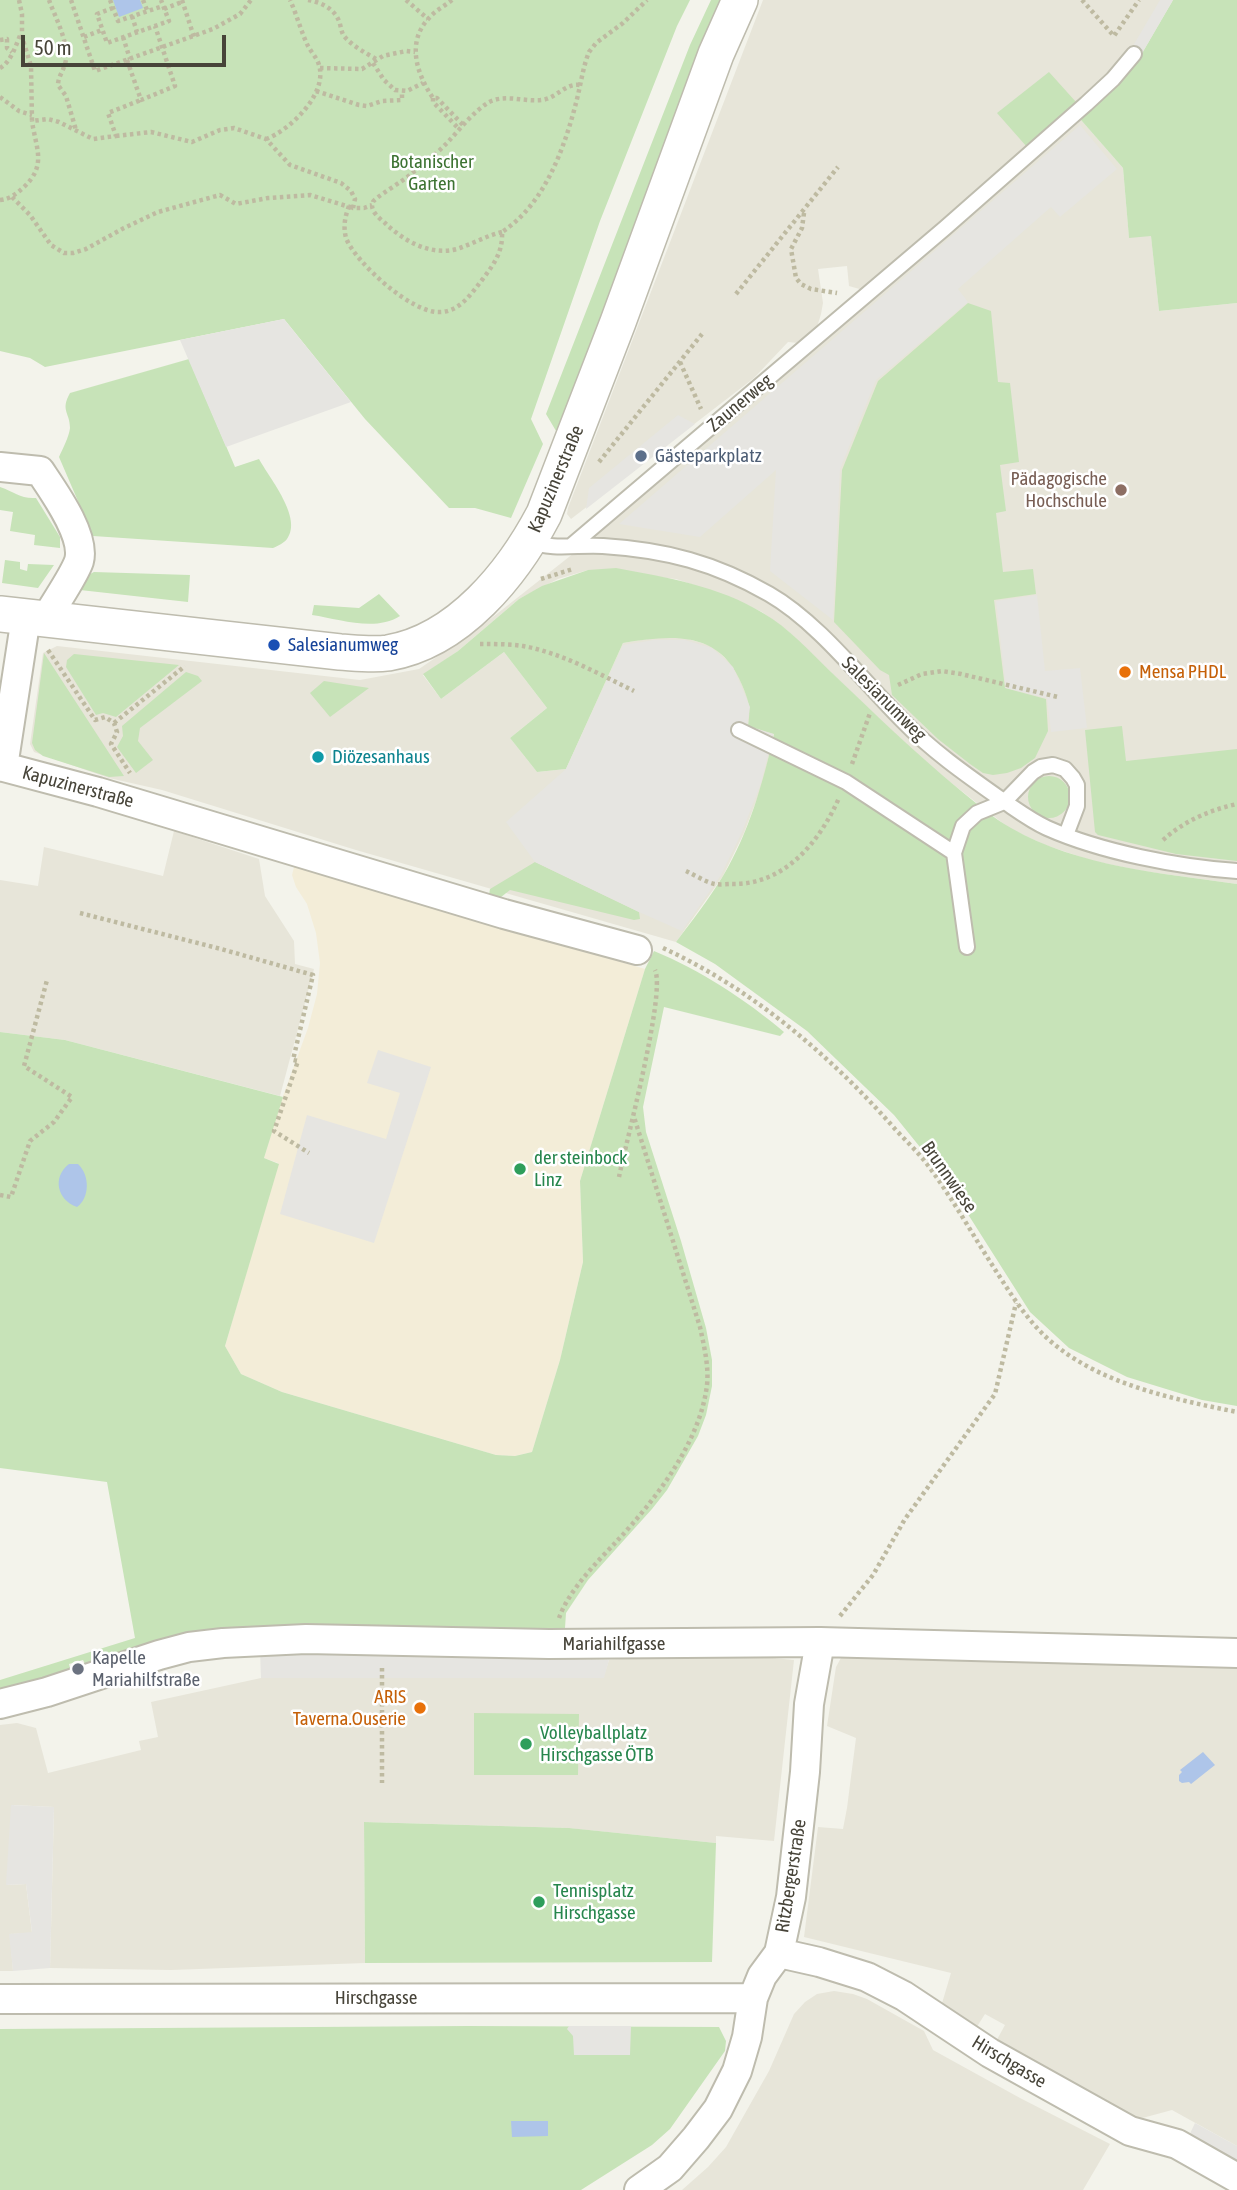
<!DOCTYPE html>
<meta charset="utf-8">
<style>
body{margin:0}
#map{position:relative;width:1237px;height:2190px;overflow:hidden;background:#f3f3eb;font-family:"Asap Condensed",sans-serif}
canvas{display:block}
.scale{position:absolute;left:21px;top:35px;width:205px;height:32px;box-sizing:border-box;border:4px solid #474439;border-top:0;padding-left:9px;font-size:21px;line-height:24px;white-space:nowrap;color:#474439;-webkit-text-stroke:5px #fff;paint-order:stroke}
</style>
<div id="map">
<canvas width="1237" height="2190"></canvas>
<div class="scale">50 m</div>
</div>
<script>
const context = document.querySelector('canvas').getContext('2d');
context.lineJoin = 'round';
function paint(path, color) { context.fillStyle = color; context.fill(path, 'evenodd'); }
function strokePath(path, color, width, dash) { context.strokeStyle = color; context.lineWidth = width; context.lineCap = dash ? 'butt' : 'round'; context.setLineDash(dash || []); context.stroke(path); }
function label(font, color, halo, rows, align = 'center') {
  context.font = font + ' "Asap Condensed",sans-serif'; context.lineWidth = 5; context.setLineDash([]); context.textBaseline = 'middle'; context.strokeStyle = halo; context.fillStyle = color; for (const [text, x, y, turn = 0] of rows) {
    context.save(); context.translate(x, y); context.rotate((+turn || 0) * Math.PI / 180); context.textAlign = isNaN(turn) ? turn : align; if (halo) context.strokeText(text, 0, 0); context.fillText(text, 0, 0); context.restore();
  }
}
paint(new Path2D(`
 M763,0H1173L1141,55L1064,111L964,206L863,290L849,286L847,266L818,269L823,303L821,314L817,327L805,339L798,343L788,342L754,378L571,519L567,514L568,508Z
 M1081,120L1123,168L1129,237L1151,235L1159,311L1237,303V884L1142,871L1093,861L1045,845L1009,828L923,761L788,631L762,612L732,598L676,579L588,570L558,579L519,599L458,651L423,675L441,699L504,652L547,708L510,738L537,772L566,769L623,643L653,638H685L712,646L735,667L751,707L748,726L774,733L763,783L744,833L723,876L676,942L356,850L162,790L109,778L34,752L30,744L43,653L57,646L360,680L419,669L479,628L593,538Z
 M174,831L259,859L265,896L294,941L295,964L314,969L280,1096L65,1040L0,1032V880L38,886L44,847L163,876Z
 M710,1652L794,1660L774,1841L716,1836V1843L568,1828L364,1822L365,1963L171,1970L50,1968L54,1807L12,1805L7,1885L26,1884L32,1933L10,1934L13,1971H0V1725L17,1723L36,1728L48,1773L141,1750L139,1741L158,1737L151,1702L261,1678H603L609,1660Z
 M842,1656L1237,1663V2146L1172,2110L1135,2120L994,2045L1005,2025L985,2014L973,2033L940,2010L951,1973L804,1937L818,1827L843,1829L847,1808L856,1738L827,1726L836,1667Z
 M834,1991L853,1994L867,1999L924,2031L933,2050L1020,2098L1110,2144L1083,2190H682L708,2167L726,2147L769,2071L794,2014L805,2002L817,1994Z`), '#e7e5d9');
paint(new Path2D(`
 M295,863L645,969L580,1181L583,1262L560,1360L532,1452L515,1456L496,1455L282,1392L241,1374L225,1346L278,1163L264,1158L279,1107L308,1028L317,994L320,963L316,933L307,904L296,887L292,875Z`), '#f3edd8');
paint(new Path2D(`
 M0,0H690L677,26L600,221L531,419L543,444L511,518L475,508H449L365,419L284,319L45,367L30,358L0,351Z
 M711,0H724L559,436L546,414L690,45Z
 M1173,0H1237V303L1159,311L1151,236L1129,238L1123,168L1081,120L1141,55Z
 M1049,72L1076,102L1027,147L997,113Z
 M968,303L991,311L998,382L1010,383L1019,462L1000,465L1006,511L996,513L1003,572L1033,569L1036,594L994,600L1005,688L1046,699L1048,731L1035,758L1021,768L1007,773L993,775L983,773L970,764L938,739L917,719L892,695L889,675L880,670L834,622L842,470L878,381Z
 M189,359L235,467L259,459C270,479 303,518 287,539C284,543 278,546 273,548L93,536L59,457C63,448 69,437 70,428C70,412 60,411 70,393Z
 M0,487C15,492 20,499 36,498L60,537V548L34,545L35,535L10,531L13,512L0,510Z
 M5,560L20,562V569L27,571L28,564L54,565L38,588L2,583Z
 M616,568C665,577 719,586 763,613C789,628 809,651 831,672C873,712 915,753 960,790C976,803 993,818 1011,828C1080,867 1160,873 1237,884V1406L1202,1400L1127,1377L1069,1348L1030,1312L945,1178L894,1115L807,1031L715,964L676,942C692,921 709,899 723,876C749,832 763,783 774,734L748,726C751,707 749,702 742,685C720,630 672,635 623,643L566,769L537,772L510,738L547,708L504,652L441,699L423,674L458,651L519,599L542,586L588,570Z
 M94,572L190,575L188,602L80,590L79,586L84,577Z
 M379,594L400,616C375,632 339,619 312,615L314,605L359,608Z
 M44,653L124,776L109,777L43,756L35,750L32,743Z
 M74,654L179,665L116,717L103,713L96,715L66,667L67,660Z
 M186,672L198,676L202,681L140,728L138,741L153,760L136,773L117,747L123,736L122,726Z
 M324,681L369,688L330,717L310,693Z
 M1122,726L1126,761L1237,749V861L1176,854L1098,835L1095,832L1085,730Z
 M1028 797a21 21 0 1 1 42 0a21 21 0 1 1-42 0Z
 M535,862L639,912L640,919L634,920L510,890L496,901L489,895L490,889Z
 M654,951C700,970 745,999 784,1032L780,1036L664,1007L643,1107L646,1132L681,1241L706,1328L712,1360V1386L706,1415L698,1436L667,1490L652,1509L588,1580L566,1613L565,1628H849L1009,1634L653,1636L347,1629L88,1670L83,1660L69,1664L72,1676L0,1697V1680L135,1638L107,1482L0,1468V1032L65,1040L283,1097L264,1158L279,1164L225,1346L241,1374L282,1392L496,1455L515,1456L532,1452L560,1360L583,1262L580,1181L645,969Z
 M474,1713L579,1714L578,1775H474Z
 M364,1822L569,1828L716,1843L712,1962L365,1963Z
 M468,2026L719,2027L726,2041L725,2051L670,2129L652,2145L581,2190H0V2029Z`), '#c7e3b8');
paint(new Path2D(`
 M1160,0H1173L1141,55L1130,51Z
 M1080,125L1117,169L1060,217L1051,207L958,289L968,302L876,380L840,469L833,620L770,571L776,470L700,537L619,524Z
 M284,319L351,402L226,447L180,340Z
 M678,415L695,424L586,509L589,488Z
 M1037,595L1045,671L1080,668L1087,728L1051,732L1047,698L1006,688L996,601Z
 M654,640H685L712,648L733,667L750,707L747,726L773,734L761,783L742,832L721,875L682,931L639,912L535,862L506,822L566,769L623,645Z
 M378,1050L431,1067L374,1243L280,1214L307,1115L386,1139L400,1093L367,1083Z
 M260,1650L609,1660L604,1678H261Z
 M11,1805L54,1807L50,1968L13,1971L9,1934L32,1932L26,1884L6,1885Z
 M569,2026H631L630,2055H574L573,2036L567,2029Z
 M1195,2123L1237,2146V2171L1186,2142Z`), '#e6e5e1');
paint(new Path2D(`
 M113,0H140L143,8L119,17Z
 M69,1164H78C90,1175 90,1198 77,1207C57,1200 52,1177 69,1164Z
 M1203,1752L1215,1765L1191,1784L1189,1782L1182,1783L1179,1781V1775L1182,1772L1180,1770Z
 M511,2121H548V2136L512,2137Z`), '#aec5e9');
const service = new Path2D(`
 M530,541C553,551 579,544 603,546C666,550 715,563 769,594C818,622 863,681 903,721C932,751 968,776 1002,800C1017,810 1030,820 1047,828C1101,852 1178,867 1237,871
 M572,545L945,228L1086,104L1113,79L1134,54
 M739,730L846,782L954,853
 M967,947L954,853L963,826L977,813L1004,802L1033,772L1041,767L1053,765L1065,769L1073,778L1077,785V806L1066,835`);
const minor = new Path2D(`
 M0,467L40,471C54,492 86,536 79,561C74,576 54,604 46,619
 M0,766L98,792L504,914L637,950
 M3,767L26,617
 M0,1704L47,1692L159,1655L189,1647L223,1643L306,1639L549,1644L820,1642L1237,1653
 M779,1953L819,1962L867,1977L904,1996L990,2053L1130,2131L1177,2144L1237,2178
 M0,1999L753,1998
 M639,2190L670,2168L696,2138L718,2109L737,2071L747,2037L753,1998L762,1976L779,1953L791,1897L805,1772L809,1704L820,1642`);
const tertiary = new Path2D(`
 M0,614L340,652C356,653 372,655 388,653C459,641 513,573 544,514L618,322L716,54L740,0`);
strokePath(service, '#bebcae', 18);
strokePath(minor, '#bebcae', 32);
strokePath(tertiary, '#bebcae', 38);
strokePath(new Path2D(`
 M19,0L22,14V37L31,66L32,121L48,119L59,122L93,139L116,136L108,113L141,100
 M49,0C55,17 68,40 66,59C65,69 58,76 58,85L66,96L76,130
 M71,0L95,71L213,29L240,14L251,0
 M110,0L118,21L163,6
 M143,0L147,10
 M182,0L194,37
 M308,0C320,2 334,8 339,21C341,26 341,32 344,36C352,46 366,53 376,59
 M406,0L428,19
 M452,0C445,6 436,10 430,17C406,41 416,73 433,98H437L463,125
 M1082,0L1114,36L1139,0
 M113,8L97,14L107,43L169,21L161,0
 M164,9L182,2
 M132,16L137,32
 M84,37L102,30
 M123,37L130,59
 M0,40L7,39V48L12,52
 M127,60L141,100L175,86L155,26
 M373,63L384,80L395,90L407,91L423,83
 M0,68C11,62 16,45 21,33
 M320,68L362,69L383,56L406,51L415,52
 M316,91L359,105L367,106L382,101L402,100V91
 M0,97L19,111L32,115
 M433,98V102L459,129
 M116,136L151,132L192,142L220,130L234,128L266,139L290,165L341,183L351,191L355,199L353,208H364L372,205
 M266,139C290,130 328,94 319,65C317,58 311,52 308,46C301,32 297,15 290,0
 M12,197L30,215L51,245L64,253H73L86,249L124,228L158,212L220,195L236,204L268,198L310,195L353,208
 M0,200C10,199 16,194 24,187C47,165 36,149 32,121
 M349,206C345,217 343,226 346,238C355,262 413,315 441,312C460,311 471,294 482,280C494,264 503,252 502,232C545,204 565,147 577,99C581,83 583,67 589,52L596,43L623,23L647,0
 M804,213L802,228L791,249L796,278L801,284L811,289L837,293
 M502,232C486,236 472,244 457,249C430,256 404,241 385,223C379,218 369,210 373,202C374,198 405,180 411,174C424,164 436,154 447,143C460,129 473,112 489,102C505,94 525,102 542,100C557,98 565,83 580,85
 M736,294L838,167
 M680,362L701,409
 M599,462L702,334
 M541,579L573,569
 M480,644C494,644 509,644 523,646C562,653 599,674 634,691
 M48,650L95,720L105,717L114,723L117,732L111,744L130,773
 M898,685L922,674L942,671L961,674L1058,697
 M114,723L185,666
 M852,764L870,713
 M1163,840C1184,821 1210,810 1237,804
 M686,871C695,875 705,882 715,884C720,885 727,884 732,884C784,885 819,843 839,798
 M80,913L221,949L313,975L293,1060L298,1061L274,1131L309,1153
 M663,948C752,989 830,1055 895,1129C907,1142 920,1154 930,1168C954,1201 974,1237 996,1271C1014,1299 1032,1328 1059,1348C1108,1386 1178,1400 1237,1412
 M619,1177C626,1142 666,993 655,970
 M0,1195L11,1197L30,1141L54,1122L72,1097L24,1066L47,980
 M840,1616L873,1575L905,1519L995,1394L1016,1303
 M559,1618C569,1590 597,1562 617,1541C655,1500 700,1443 707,1385C709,1366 704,1346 700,1327L634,1117
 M382,1668V1783`), '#bebaa1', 4.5, [3.5, 3.5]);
strokePath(service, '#fff', 14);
strokePath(minor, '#fff', 28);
strokePath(tertiary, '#fff', 35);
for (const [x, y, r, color] of [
 [641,456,7,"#5c6f8a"],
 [1121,490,7,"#8d6e63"],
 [274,645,7,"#1a4fb4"],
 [1125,672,7,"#e8710a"],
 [318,757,7,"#0f9aa8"],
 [520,1169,7,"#2e9e5b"],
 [78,1669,7,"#6b7280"],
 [420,1708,7,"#e8710a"],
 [526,1744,7,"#2e9e5b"],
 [539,1902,7,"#2e9e5b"]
]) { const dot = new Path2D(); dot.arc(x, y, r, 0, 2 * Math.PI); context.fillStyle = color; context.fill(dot); strokePath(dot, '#fff', 2.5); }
label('19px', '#3d7332', '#fff', [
 ["Botanischer",432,162],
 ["Garten",432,184]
]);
label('19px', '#474439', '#fff', [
 ["Zaunerweg",740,403,-40],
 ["Kapuzinerstraße",556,479,-67],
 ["Salesianumweg",884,699,45],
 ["Kapuzinerstraße",78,787,15],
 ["Brunnwiese",949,1177,55],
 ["Mariahilfgasse",614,1644],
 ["Ritzbergerstraße",791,1876,-81],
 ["Hirschgasse",376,1998],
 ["Hirschgasse",1009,2062,31]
]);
label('19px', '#4e5e75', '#fff', [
 ["Gästeparkplatz",655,456]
], 'left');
label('19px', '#785e54', '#fff', [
 ["Pädagogische",1107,479],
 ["Hochschule",1107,501]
], 'right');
label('19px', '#164399', '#fff', [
 ["Salesianumweg",288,645]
], 'left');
label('19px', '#c56008', '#fff', [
 ["Mensa PHDL",1139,672],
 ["ARIS",406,1697,"right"],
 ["Taverna.Ouserie",406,1719,"right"]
], 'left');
label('19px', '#0d838f', '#fff', [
 ["Diözesanhaus",332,757]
], 'left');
label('19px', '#27864d', '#fff', [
 ["der steinbock",534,1158],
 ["Linz",534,1180],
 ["Volleyballplatz",540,1733],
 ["Hirschgasse ÖTB",540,1755],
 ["Tennisplatz",553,1891],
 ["Hirschgasse",553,1913]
], 'left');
label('19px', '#5b616d', '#fff', [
 ["Kapelle",92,1658],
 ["Mariahilfstraße",92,1680]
], 'left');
</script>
